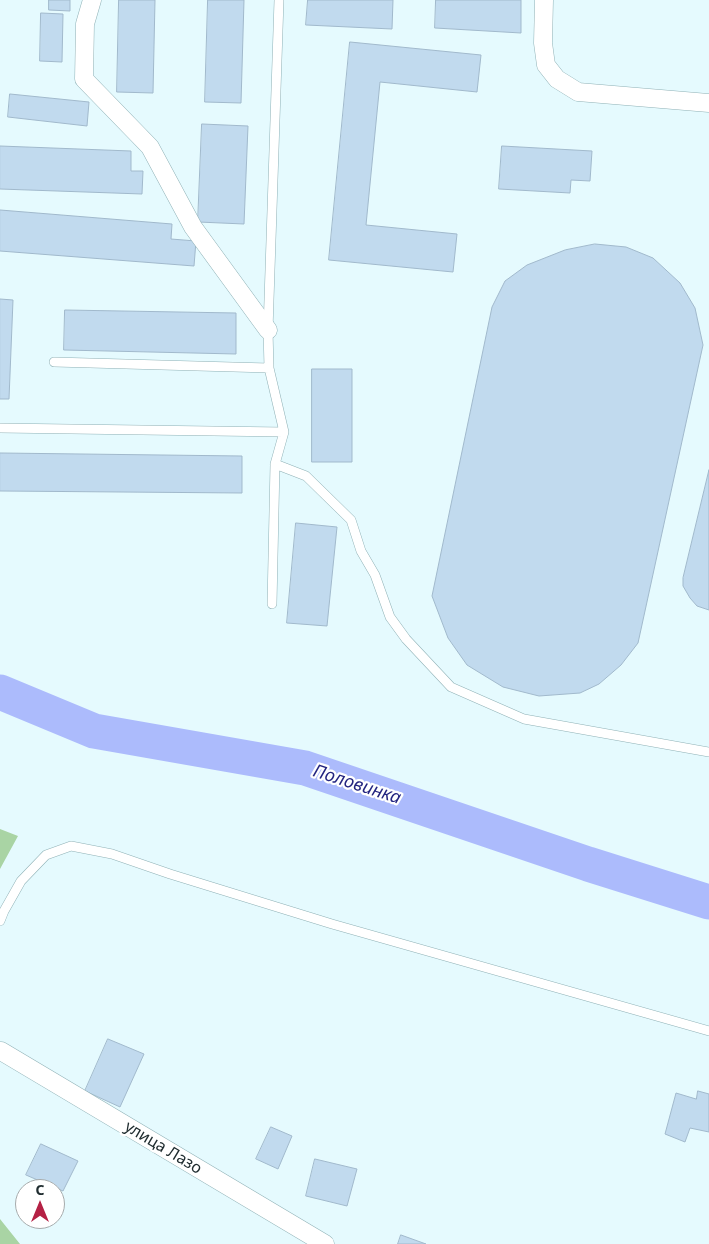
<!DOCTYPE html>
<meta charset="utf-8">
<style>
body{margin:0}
#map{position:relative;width:709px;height:1244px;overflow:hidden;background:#e5fafe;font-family:"Noto Sans",sans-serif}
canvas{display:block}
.north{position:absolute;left:15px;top:1179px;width:50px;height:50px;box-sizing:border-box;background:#fff;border:1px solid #a6abac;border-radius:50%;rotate:0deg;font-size:14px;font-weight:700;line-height:20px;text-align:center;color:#202d30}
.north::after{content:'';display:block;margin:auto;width:18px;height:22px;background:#b42145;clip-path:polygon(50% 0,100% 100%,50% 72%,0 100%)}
</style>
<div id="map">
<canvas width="709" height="1244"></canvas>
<div class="north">С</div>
</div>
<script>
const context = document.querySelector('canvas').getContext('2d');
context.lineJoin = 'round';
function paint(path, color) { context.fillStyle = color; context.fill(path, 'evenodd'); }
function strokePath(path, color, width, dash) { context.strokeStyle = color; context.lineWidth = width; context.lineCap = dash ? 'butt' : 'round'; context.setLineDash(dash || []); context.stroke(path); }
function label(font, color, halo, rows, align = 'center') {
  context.font = font + ' "Noto Sans",sans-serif'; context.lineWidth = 4.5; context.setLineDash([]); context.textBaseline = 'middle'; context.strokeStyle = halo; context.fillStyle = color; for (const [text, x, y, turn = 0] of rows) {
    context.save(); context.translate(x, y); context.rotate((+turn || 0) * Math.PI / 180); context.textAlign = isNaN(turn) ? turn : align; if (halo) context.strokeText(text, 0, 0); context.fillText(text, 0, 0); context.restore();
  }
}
paint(new Path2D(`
 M0,829L18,836L0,869Z
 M0,1219L20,1244H0Z`), '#a9d4a4');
strokePath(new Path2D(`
 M0,692L94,731L305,768L588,864L709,902`), '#acbbfc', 35);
const building = new Path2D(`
 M49,0H70V11L49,10Z
 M119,0H155L153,93L117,92Z
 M208,0H244L241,103L205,102Z
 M308,0H393L392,29L306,25Z
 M436,0H521V33L435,28Z
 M41,13L63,14L62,62L40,61Z
 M350,42L481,55L477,92L380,82L366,225L457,234L453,272L329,260Z
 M10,94L89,102L87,126L8,117Z
 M202,124L248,126L244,224L198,222Z
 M0,146L131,151V171H143L142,194L0,189Z
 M502,146L592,151L590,181L571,180L570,193L499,189Z
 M0,210L172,224L171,239L196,241L194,266L0,251Z
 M595,244L626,247L653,258L680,283L695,308L703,345L638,643L621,665L599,684L580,693L539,696L503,687L467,665L448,638L432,596L492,307L505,281L527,265L565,250Z
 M0,299L13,300L9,399H0Z
 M65,310L236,313V354L64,350Z
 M312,369H352V462H312Z
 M0,453L242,456V493L0,491Z
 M709,470V610L697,606L690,598L683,586V578Z
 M296,523L337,527L327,626L287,623Z
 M108,1039L144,1054L120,1107L85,1091Z
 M698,1091L709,1094V1132L690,1128L685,1142L665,1134L676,1093L696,1099Z
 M271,1127L292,1136L278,1169L256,1159Z
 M41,1144L78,1161L63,1191L26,1175Z
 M315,1159L357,1169L347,1206L306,1196Z
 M401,1235L426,1244H398Z`);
paint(building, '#c1daee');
strokePath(building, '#a1b9cc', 1);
const lane = new Path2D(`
 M279,0L268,330L269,368L284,432L275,464L306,476L351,520L361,551L375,575L390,617L406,639L451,687L524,719L709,752
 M54,362L269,368
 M0,428L284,432
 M272,604L275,464
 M0,921L4,911L21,881L46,855L71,846L112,854L170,874L332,924L709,1031`);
const street = new Path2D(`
 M92,0L85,24L84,79L150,147L193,227L268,330
 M544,0L543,43L546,65L557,79L578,92L709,103
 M1,1051L325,1244`);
strokePath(lane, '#8fb1b6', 10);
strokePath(street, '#8fb1b6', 19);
strokePath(lane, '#fff', 9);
strokePath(street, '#fff', 18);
label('16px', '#202d30', '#fff', [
 ["улица Лазо",163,1148,31]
]);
label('italic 18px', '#242580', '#fff', [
 ["Половинка",357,785,18]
]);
</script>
